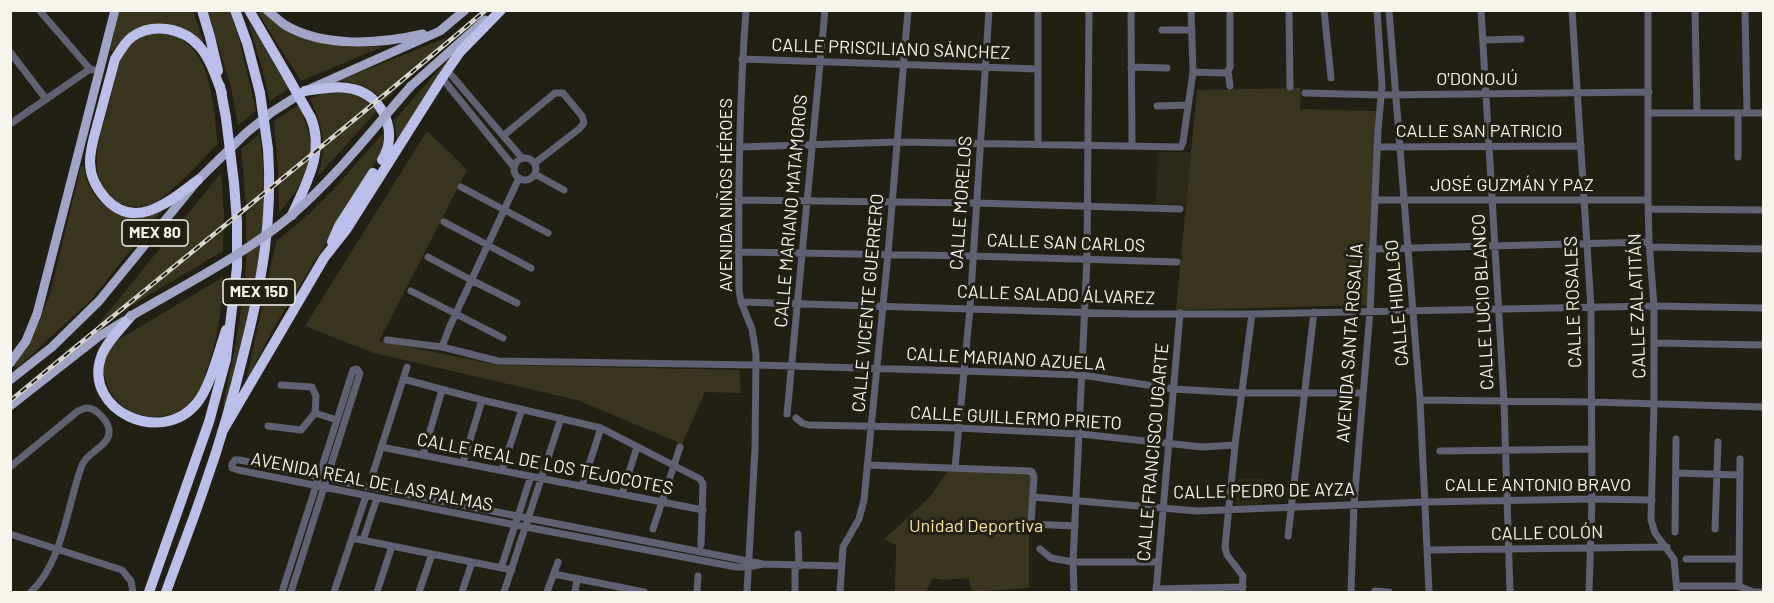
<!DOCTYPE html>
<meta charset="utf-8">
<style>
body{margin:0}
#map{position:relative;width:1774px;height:603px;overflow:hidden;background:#222015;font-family:Barlow,sans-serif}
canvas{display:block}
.frame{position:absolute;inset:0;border:12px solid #f6f4ed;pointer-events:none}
</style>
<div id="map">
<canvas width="1774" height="603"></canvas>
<div class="frame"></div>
</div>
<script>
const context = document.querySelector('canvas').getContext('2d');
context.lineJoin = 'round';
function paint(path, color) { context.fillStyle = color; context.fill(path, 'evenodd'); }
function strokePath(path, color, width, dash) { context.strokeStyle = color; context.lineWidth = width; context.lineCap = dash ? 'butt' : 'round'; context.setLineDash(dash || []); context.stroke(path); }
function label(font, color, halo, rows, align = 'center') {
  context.font = font + ' Barlow,sans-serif'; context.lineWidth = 6; context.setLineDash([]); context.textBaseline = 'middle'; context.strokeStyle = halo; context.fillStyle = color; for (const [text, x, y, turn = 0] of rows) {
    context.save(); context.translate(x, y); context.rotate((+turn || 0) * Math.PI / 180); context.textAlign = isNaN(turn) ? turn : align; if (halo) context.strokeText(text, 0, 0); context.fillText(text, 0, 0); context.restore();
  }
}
paint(new Path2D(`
 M1158,152H1191L1186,205L1156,204Z
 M1238,479H1263L1261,505H1235Z`), '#2d2a19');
paint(new Path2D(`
 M119,11H193L204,43C173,16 137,17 113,51H110Z
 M208,11H229L238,34L256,111L238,125L231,88Z
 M257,11H262C269,17 276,25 284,29C313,47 350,46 382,47L301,81Z
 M248,21L289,88L270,101L262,68Z
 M154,33C212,32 213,102 218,144C202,159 171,195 153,203C142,208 129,208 118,202C80,182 103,128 111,97C115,81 117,61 127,49C134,40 144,36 154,33Z
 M448,37L385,101C371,88 357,82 338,81Z
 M455,51L397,141L394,121Z
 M1301,88L1300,109L1376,111L1368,305L1176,310L1197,90Z
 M339,91C357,93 364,98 377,111L318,176C327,144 324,129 310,99L324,93Z
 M298,105C322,153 310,175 279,213L278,168L274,121Z
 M427,131L467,170L379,341L498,365L739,370L741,393L705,392L682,444L577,400L374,353L305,326Z
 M384,132L383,145L379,157L273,329L246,382L276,242L310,213L335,188Z
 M260,134C263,164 266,195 263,225C257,287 240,346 226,405H223C233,358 243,311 246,264C248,226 245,188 241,149Z
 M81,166L84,167C86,184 95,201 111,209C116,212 123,212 129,213C141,215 150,217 161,212L90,301L17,368L14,365L39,323L50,294Z
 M221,173L224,213L223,251L97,326Z
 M223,277C221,310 218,341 206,372C204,378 203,385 200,390C176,433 110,422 104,372C103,365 105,357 109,350C111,347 115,343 118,340Z
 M948,471L1031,473L1029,524V588L972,592L969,578L945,580L933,578L926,592H895L896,545L884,539L928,499Z`), '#3a351e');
strokePath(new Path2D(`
 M39,10L90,69
 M746,10C739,103 738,197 739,290L741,302L752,329L756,354L755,449L747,592
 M1131,10L1132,146
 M1230,10V67L1228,71L1230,86
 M1289,10L1290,87
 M1324,10L1331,78
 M1389,10L1420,400L1429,592
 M1481,10L1504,401L1510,592
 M1572,10L1591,308L1592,499L1589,592
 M1648,10V200L1649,242L1654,306V403L1651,520L1655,533L1674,559L1677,592
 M1695,10L1697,113
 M1745,10L1747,113
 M1162,30H1192
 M1483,40L1521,39
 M10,52L46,99
 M742,59L1038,69
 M1131,67L1167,68
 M447,70L522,158
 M1193,72L1225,73L1228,71
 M442,78L514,167
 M1305,93L1381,95L1649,92
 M1157,106L1188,105
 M1649,113H1764
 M10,124L90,69L99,71
 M503,136L555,93H563L582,116L584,123L579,129L535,163
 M1038,144V10
 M740,147L897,142L1181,147L1183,142L1193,72L1191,10
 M1377,147L1581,146
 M1738,157V113
 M514 169a11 11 0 1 1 22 0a11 11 0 1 1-22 0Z
 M535,174L564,190
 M461,187L548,233
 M738,200L976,203L1180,209
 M1375,200H1648
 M1649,209L1764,210
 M444,222L531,268
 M1650,247L1764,249
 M1372,249L1649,242
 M738,252L973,256L1177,262
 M428,257L471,280L517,303
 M411,291L503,338
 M741,302L1132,314H1252L1654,306L1764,308
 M387,340L442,347L450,326L519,178
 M1654,343L1764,345
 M442,347L498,361L756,365L964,371L1082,375L1173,389L1243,393H1362
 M403,379L482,400L601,428L700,479L703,484L701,545
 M281,385L312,387L316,396L315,413L337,420
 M1420,400L1592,402L1764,407
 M787,414L825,10
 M796,418L802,423L809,425L958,428L1080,434L1202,447L1235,445
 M268,426L301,430L315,413
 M381,447L703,510
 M1440,451L1592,449
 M423,455L442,390
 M463,463L482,400
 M867,465L1030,471L1032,472L1034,477L1031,524L1075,526
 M10,467L78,411C81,410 84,408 87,408C97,408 111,424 109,434C106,448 87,452 82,465C67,505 63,562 31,592
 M955,468L970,308L989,10
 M502,470L522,409
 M373,473L407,367
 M1677,473L1740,475
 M582,486L601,428
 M622,494L637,447
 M1033,497L1197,511L1424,502L1592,499L1652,500
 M653,529L680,447
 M1715,529L1718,442
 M1675,532L1676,439
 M10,534L122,570L131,581L133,592
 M798,534L799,566
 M1288,536L1314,312
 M352,538L512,570
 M363,540L377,498
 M1040,549L1051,558L1073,562H1159
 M1427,550L1667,547
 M1686,559H1739
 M763,564L749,567H736L526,527L238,470L232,468V464L235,460H240L328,479L763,564L841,566
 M501,568L531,476
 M554,574L644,592
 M1677,586H1739L1753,592H1764
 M1739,586L1740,459
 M1156,589L1243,587
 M1375,591L1389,592
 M282,592L353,370L357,369L360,373L291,592
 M334,592L366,496
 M377,592L392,546
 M419,592L432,554
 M462,592L472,562
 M504,592L561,418
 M547,592L558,562
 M575,592L577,579
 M697,592L698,576
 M795,592V566
 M840,592L843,547L859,519L864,500L888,254L908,10
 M1074,592L1073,562L1087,259L1089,10
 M1156,592L1180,313
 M1242,592L1243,576L1227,555L1225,547L1235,445L1252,314
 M1351,592L1354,504L1370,311L1378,130L1382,86L1377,10`), '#606172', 7);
strokePath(new Path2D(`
 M267,10C273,15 279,21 285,25C324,48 380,44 423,34
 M411,86L485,20
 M10,363L26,341L37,314L115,10
 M10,380L52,347L99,301L198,180L246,133L272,112L305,91L440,31L465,10
 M10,406L98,337L124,321`), '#a1a4c6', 9);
strokePath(new Path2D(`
 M202,10L210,37L218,71
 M235,10L247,43L260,93
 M249,10L288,77
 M220,86L226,118
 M305,91C321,89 337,85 353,89C384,96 399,134 382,160
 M198,180C172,199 137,232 106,199C96,188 90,176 90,162C90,149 94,137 97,126C103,103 109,81 115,59C120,51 125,42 132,37C153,22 184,28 200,47C211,60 216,78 222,93
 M292,215C306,184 325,152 311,118
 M332,242L339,226L373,173
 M131,316C121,329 106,342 101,357C83,410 161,447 197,403C210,387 219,351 226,330
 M222,432L324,258L346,230L442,78L460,52L501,10
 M149,592L209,422L226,359L237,267V222L234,183
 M166,592C179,556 193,521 205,485C221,440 234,394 245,348C262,281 273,219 268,149`), '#bbbee8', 10);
const rail = new Path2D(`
 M10,401C168,270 329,143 486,10`);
strokePath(rail, '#d6d4cc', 4.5);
strokePath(rail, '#222015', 2, [7]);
strokePath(new Path2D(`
 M131,316C184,285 246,254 293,214C337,176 373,129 411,86`), '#a1a4c6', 9);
strokePath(new Path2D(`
 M288,77L311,118
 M260,93L268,149
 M226,118L234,183`), '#bbbee8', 10);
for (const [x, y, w] of [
 [155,233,66],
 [259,292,72]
]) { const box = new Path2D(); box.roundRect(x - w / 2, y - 13, w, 26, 4.5); context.fillStyle = '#222015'; context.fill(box); strokePath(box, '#f6f4ed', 1.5); }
label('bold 16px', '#f6f4ed', null, [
 ["MEX 80",155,233],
 ["MEX 15D",259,292]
]);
label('18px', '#f6f4ed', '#222015', [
 ["CALLE PRISCILIANO SÁNCHEZ",891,49,2],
 ["O'DONOJÚ",1477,79],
 ["CALLE SAN PATRICIO",1479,131],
 ["JOSÉ GUZMÁN Y PAZ",1512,185],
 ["AVENIDA NIÑOS HÉROES",726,195,-90],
 ["CALLE MORELOS",961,203,-86],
 ["CALLE MARIANO MATAMOROS",791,211,-85],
 ["CALLE SAN CARLOS",1066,243,2],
 ["CALLE SALADO ÁLVAREZ",1056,295,2],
 ["CALLE LUCIO BLANCO",1483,302,-93],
 ["CALLE ROSALES",1573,302,-92],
 ["CALLE VICENTE GUERRERO",868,303,-85],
 ["CALLE HIDALGO",1397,303,-95],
 ["CALLE ZALATITÁN",1637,306,-92],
 ["AVENIDA SANTA ROSALÍA",1350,343,-86],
 ["CALLE MARIANO AZUELA",1006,359,3],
 ["CALLE GUILLERMO PRIETO",1016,418,3],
 ["CALLE FRANCISCO UGARTE",1153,452,-85],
 ["CALLE REAL DE LOS TEJOCOTES",545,464,11],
 ["AVENIDA REAL DE LAS PALMAS",372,482,11],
 ["CALLE ANTONIO BRAVO",1538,485],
 ["CALLE PEDRO DE AYZA",1264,491,-1],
 ["CALLE COLÓN",1547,533,-1]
]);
label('18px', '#f5e5a0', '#222015', [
 ["Unidad Deportiva",976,526]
]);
</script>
